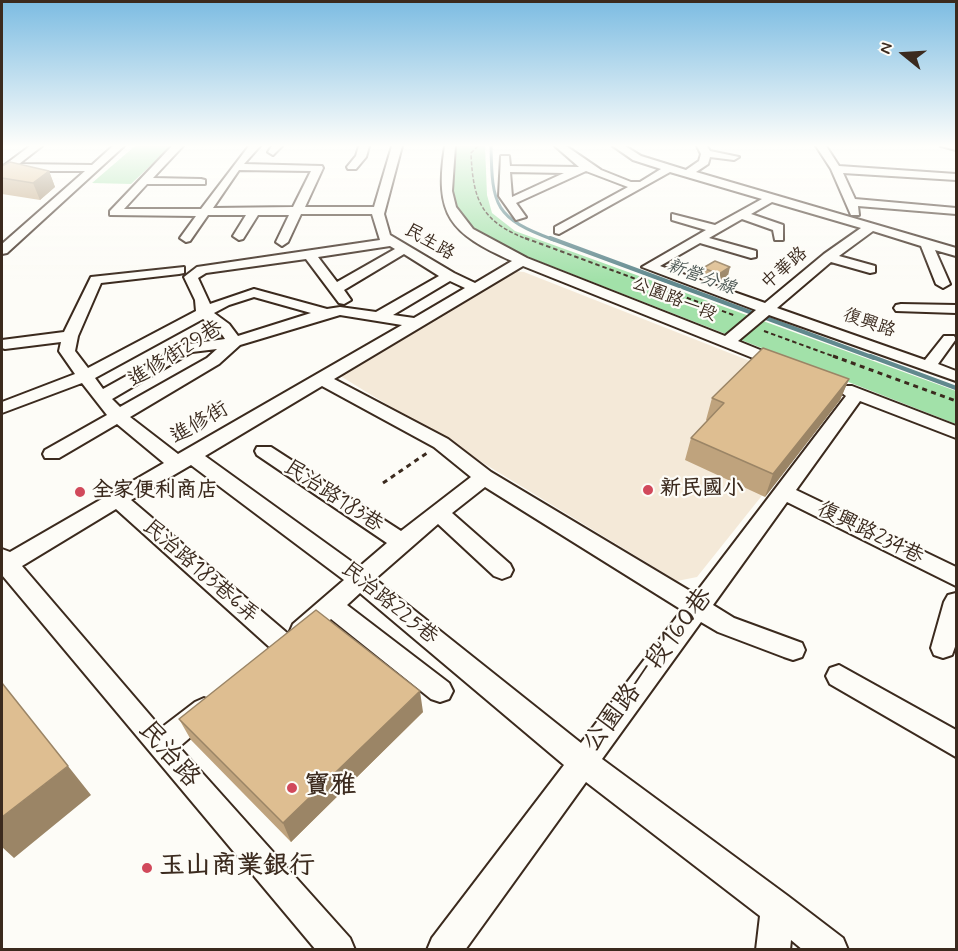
<!DOCTYPE html>
<meta charset="utf-8">
<style>
body{margin:0}
#map{position:relative;width:958px;height:951px;overflow:hidden;background:#fdfcf7;font-family:Mynerve,sans-serif}
canvas{display:block}
.frame{position:absolute;inset:0;border:3px solid #3b2a1e;pointer-events:none}
.north{position:absolute;left:874px;top:24px;width:60px;height:60px;-webkit-text-stroke:4px #fdfcf7;paint-order:stroke;rotate:288deg;font-size:16px;font-weight:700;line-height:24px;text-align:center;color:#3b2a1e}
.north::after{content:'';display:block;margin:auto;width:21px;height:27px;background:#3b2a1e;clip-path:polygon(50% 0,100% 100%,50% 72%,0 100%)}
</style>
<div id="map">
<canvas width="958" height="951"></canvas>
<div class="frame"></div>
<div class="north">N</div>
</div>
<script>
const context = document.querySelector('canvas').getContext('2d');
context.lineJoin = 'round';
function paint(path, color) { context.fillStyle = color; context.fill(path, 'evenodd'); }
function strokePath(path, color, width, dash) { context.strokeStyle = color; context.lineWidth = width; context.lineCap = dash ? 'butt' : 'round'; context.setLineDash(dash || []); context.stroke(path); }
function label(font, color, halo, rows, align = 'center') {
  context.font = font + ' Mynerve,"LXGW WenKai TC",sans-serif'; context.lineWidth = 4.5; context.setLineDash([]); context.textBaseline = 'middle'; context.strokeStyle = halo; context.fillStyle = color; for (const [text, x, y, turn = 0] of rows) {
    context.save(); context.translate(x, y); context.rotate((+turn || 0) * Math.PI / 180); context.textAlign = isNaN(turn) ? turn : align; if (halo) context.strokeText(text, 0, 0); context.fillText(text, 0, 0); context.restore();
  }
}
paint(new Path2D(`
 M512,271L524,272L826,391L835,404L697,577L677,581L337,374Z`), '#f4e9d8');
paint(new Path2D(`
 M135,146H171L131,184L92,183Z
 M455,146H485L487,195L492,213L515,231L956,391V424L503,247C484,237 457,223 451,199C447,184 453,162 455,146Z`), '#a2e1a9');
strokePath(new Path2D(`
 M491,146C492,207 495,218 554,240`), '#61898e', 3);
strokePath(new Path2D(`
 M550,238L874,358`), '#61898e', 4);
strokePath(new Path2D(`
 M870,356L956,388`), '#61898e', 4.5);
const minor = new Path2D(`
 M30,146H42L19,164L92,165L113,146H124L7,253L2,254V244L85,171H2V167Z
 M172,146H183L153,178L201,179L205,180V184H147L124,209H201L249,146H260L244,164L322,166L323,168L305,207H374L392,146H402L384,214L390,235L454,273L475,283L512,261C450,233 434,216 445,146H455L452,191L456,207L473,229L527,258L725,336L756,310L642,267L706,230L672,220V214L715,225L762,199L670,172L559,234L555,233V227L628,187L586,171L516,203L526,217L516,220L499,196L501,156H509L510,166L579,167L555,146H566L601,170L631,182H640L661,169L633,160L613,146H625L641,156L686,170L699,161L701,154L697,146H707L710,151L739,157L734,160L710,157L708,164L696,172L956,248V256L935,250L950,284L943,288L936,284L921,246L873,231L839,256L875,266V272L870,273L831,262L777,308L925,360L944,336H954L956,339L938,364L956,371V381L769,315L738,341L785,360L787,363L785,366H773L523,266L334,379L448,439L491,472L695,594L846,396L838,390L840,386H852L956,426V438L860,401L796,490L956,567V586L787,502L713,605L734,618L802,643L805,650L802,657L793,660L784,657L718,632L701,622L602,759L788,896L843,938L848,950H803L791,940L790,950H756L760,916L586,782L465,950H427L432,938L564,765L360,593L347,605L449,683L453,691L449,699L440,702L431,699L331,619C319,630 310,644 293,638L290,631L293,624L344,580L191,465L131,500L293,638L296,645L293,652L284,655L275,652L116,509L22,566L161,728L195,702L204,698L213,702L217,710L213,718L179,747L350,938L355,950H316L2,575V549L10,552L164,463L117,424L59,458H45L43,454L45,450L107,415L82,383L2,413V402L75,374L59,351L61,342L5,349L2,348V340L64,332L91,277L184,267V273L179,274L101,283L78,336L75,351L88,368L196,311L195,300L184,277L197,267L380,240L372,214H301L288,242L282,246L276,242L289,215H258L243,239L239,240L233,236L246,215H208L190,241L186,242L180,238L196,216L110,215V211ZM239,170L311,171L293,207L213,208ZM510,172L564,173L512,197ZM772,202L861,228L824,254L765,303L660,266L700,243L751,258L756,257V251L709,238L742,219L773,230L775,240H783V225L751,214ZM390,246L395,249L337,282L318,257ZM404,254L439,276L376,312L340,307L327,309L254,289L210,304L198,278L206,273L306,259L339,303L344,304L351,300L344,290ZM450,281L465,288L414,318L393,315ZM254,297L311,313L238,336L229,324L214,313L229,305ZM340,315L402,325L178,454L130,417L219,364L240,345ZM203,319L219,330L225,339L182,345L103,389L95,378ZM217,349L207,358L120,407L112,399L192,352ZM322,386L434,447L471,477L401,531L271,447H257L255,451L257,455L387,543L359,567L205,456ZM485,487L682,610L581,743L375,579L438,524L494,576L502,579L510,576L513,570L510,564L452,513Z
 M272,146H282L273,155L268,152Z
 M359,146H369L366,157L356,169H348L347,167L356,156Z
 M816,146H826L839,166L956,174V180L843,173L855,199L956,208V214L858,206L859,215H851L831,169Z
 M941,146H956V150Z
 M901,304L956,305V313L896,311L894,308L896,305Z
 M956,593V644L952,655L943,658L934,655L931,648L944,602L948,595Z
 M839,665L956,730V757L830,684L826,676L830,668Z`);
strokePath(minor, '#3b2a1e', 4);
strokePath(new Path2D(`
 M478,146L471,153C473,202 482,222 529,240`), '#3b2a1e', 1.5, [4, 2]);
strokePath(new Path2D(`
 M525,238L736,316
 M764,331L838,358`), '#3b2a1e', 2, [4.5, 3]);
strokePath(new Path2D(`
 M833,356L956,401
 M383,483L427,453`), '#3b2a1e', 3, [5, 4.5]);
paint(minor, '#fdfcf7');
paint(new Path2D(`
 M2,166L49,171L55,187L40,200L2,194Z
 M703,268L728,276L716,284L701,278Z
 M849,379L840,400L765,497L685,460L691,438L707,421L706,420L712,398Z
 M423,712L291,842L191,740L179,719Z`), '#bfa37d');
paint(new Path2D(`
 M49,171L55,187L40,200L33,183Z
 M730,267L728,276L716,284L719,274Z
 M849,379L840,400L765,497L773,474Z
 M420,691L423,712L291,842L283,823Z
 M68,766L91,795L14,858L2,847V817Z`), '#9b8566');
const building = new Path2D(`
 M10,162L49,171L33,183L2,178V166Z
 M715,261L730,267L719,274L703,268Z
 M763,348L849,379L773,474L691,438L724,403L712,398Z
 M316,610L420,691L283,823L179,719Z
 M2,683L68,766L2,817Z`);
paint(building, '#debe91');
strokePath(building, '#9b8566', 1.5);
const sky = context.createLinearGradient(0, 0, 0, 280);
sky.addColorStop(0, '#7cbce2');
sky.addColorStop(0.52, '#fefefb');
sky.addColorStop(1, '#fefefb00');
context.fillStyle = sky;
context.fillRect(0, 0, 958, 280);
for (const [x, y, r, color] of [
 [648,490,6,"#d1495b"],
 [80,492,6,"#d1495b"],
 [292,788,6,"#d1495b"],
 [147,868,6,"#d1495b"]
]) { const dot = new Path2D(); dot.arc(x, y, r, 0, 2 * Math.PI); context.fillStyle = color; context.fill(dot); strokePath(dot, '#fdfcf7', 2); }
label('18px', '#3b2a1e', '#fdfcf7', [
 ["民生路",429,243,30],
 ["中華路",785,269,-41],
 ["公園路一段",674,300,22],
 ["復興路",869,324,19]
]);
label('italic 18px', '#4e5956', '#fdfcf7', [
 ["新營分線",701,278,20]
]);
label('21px', '#3b2a1e', '#fdfcf7', [
 ["進修街29巷",176,355,-32],
 ["進修街",200,424,-30],
 ["民治路183巷",333,497,33],
 ["復興路234巷",870,534,26],
 ["民治路183巷6弄",200,572,41],
 ["民治路225巷",389,604,39]
]);
label('bold 21px', '#3b2a1e', '#fdfcf7', [
 ["新民國小",660,490],
 ["全家便利商店",92,492]
], 'left');
label('26px', '#3b2a1e', '#fdfcf7', [
 ["公園路一段160巷",649,671,-53],
 ["民治路",168,755,49]
]);
label('bold 26px', '#3b2a1e', '#fdfcf7', [
 ["寶雅",304,788],
 ["玉山商業銀行",159,868]
], 'left');
</script>
